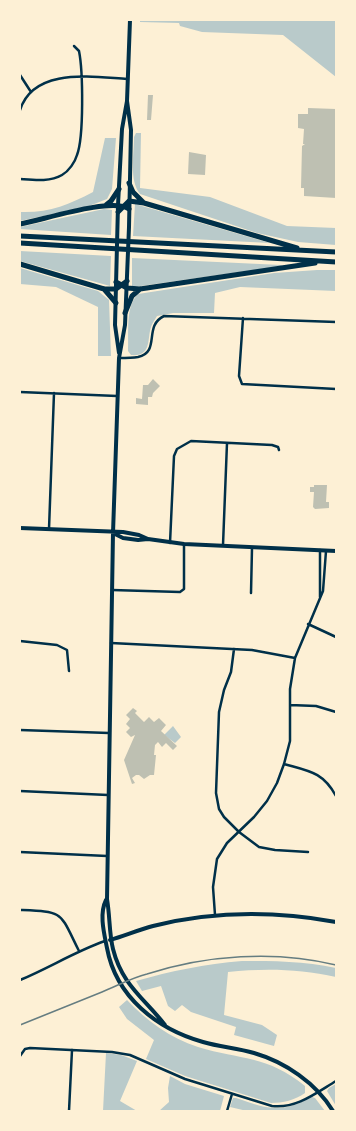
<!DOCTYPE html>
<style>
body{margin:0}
#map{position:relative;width:356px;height:1131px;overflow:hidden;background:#fdf0d5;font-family:"Open Sans",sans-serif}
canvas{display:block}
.frame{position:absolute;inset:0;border:21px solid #fdf0d5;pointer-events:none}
</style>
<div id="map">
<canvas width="356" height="1131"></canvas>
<div class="frame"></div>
</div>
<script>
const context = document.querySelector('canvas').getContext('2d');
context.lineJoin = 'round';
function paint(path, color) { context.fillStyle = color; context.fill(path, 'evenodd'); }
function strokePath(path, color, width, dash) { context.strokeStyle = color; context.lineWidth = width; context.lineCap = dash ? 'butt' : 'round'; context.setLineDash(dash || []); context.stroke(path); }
paint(new Path2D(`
 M140,20H336V77L283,35L202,32L180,26L179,23L140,22Z
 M136,133H141L140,188L210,197L287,226L336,228V245L298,242L257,233L140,194C129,180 134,155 134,137Z
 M105,138H116L112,189L107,199L89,206L20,221V212C49,213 68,205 93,192Z
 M135,204L270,243L133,236Z
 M104,209L112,210L111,235L20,229V227Z
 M20,251L111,256L110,286L20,261Z
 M132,258L281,265L282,266L134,287L132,286Z
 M20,268L98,291L109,300L111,356H98V307L56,287L20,284Z
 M317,270H336V291L240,287L215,293L214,313H173L157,316C155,320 152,323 151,327C147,339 152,357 131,355L128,351C129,334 125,306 138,294L274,273Z
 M173,726L181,737L175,743L164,735Z
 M242,961C273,961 305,961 336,968V977C300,969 265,968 228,972L224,1015L262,1025L277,1035L274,1046L234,1035L236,1027L191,1012L182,1005L175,1011L168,1006L161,986L142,991L136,981C171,971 205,964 242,961Z
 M127,1000C147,1021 170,1038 198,1047C241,1060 267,1055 305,1086V1093C295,1100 283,1103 271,1103L185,1076L146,1059L154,1040L127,1019L119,1007Z
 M106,1053L121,1055L137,1061L120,1101L137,1111H103Z
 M170,1076L185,1084L224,1096L220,1111H159L169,1102L168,1088Z
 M336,1084V1106L327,1091L329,1088Z
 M312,1097L315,1098L325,1111H247L230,1107L233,1098H236C268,1109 280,1114 312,1097Z`), '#b9caca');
paint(new Path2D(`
 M148,95H153L151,120H147Z
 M308,108L336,109V198L304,196V188H301L302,146L305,144H303L304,129L298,128V114H308Z
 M189,152L206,155L205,175L188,174Z
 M153,379L160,386L153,393L152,397H148V405L136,404V398L142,399L143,385H148Z
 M314,485H327L326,502H329V508L315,509L313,507L314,492H310V487H314Z
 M133,708L137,711L135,713L144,722L149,717L154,722L159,718L166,725L161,731L177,746L173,750L166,743L162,747L158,742L155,745L154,755H156L154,775H150L144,779L139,775H136L132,778L135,783L132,784L124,760L135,735L131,737L126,732L130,728L126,724L130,719L126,715Z`), '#bec0b2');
strokePath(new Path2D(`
 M20,75L31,92
 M20,110C34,67 92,77 127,79
 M20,179C34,180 50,182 62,175C69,171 75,162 77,155C84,137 83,71 79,51L74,46
 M243,318L239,376L242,384L336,389
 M119,358C125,358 132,358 138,357C161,352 143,326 164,316L336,322
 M20,392L117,396
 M49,529L54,393
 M170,543L174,456L177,449L191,441L272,445L278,447L279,450
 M223,545L227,443
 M112,590L180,592L184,589V544
 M251,593L252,548
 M320,597V550
 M308,624L336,637
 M20,641L57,645L67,650L69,671
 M111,643L252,650L295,658
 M234,649L231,672L224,690L219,712L216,793L219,809L224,817L239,832L259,847L275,850L308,852
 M290,705L316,706L336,712
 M20,730L109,733
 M284,764C309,771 323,772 336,796
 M20,791L108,795
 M20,852L107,856
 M20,910C65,912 59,911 79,951
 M215,915L213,887L217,859L227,843L254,817L267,801L277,783L284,764L290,741V689L295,658L323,591L326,551
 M20,980C49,968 76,951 105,941
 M20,1056L25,1049L30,1048L112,1052L130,1055L185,1079L272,1106C296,1109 316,1093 336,1081
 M69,1111L72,1050
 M227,1111L232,1094`), '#003049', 2.5);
strokePath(new Path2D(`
 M127,101L131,130L129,227L125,325L119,358L113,533L107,899C110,916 109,933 113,949C122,985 144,998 165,1025
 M119,353L115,325L118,205L122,129L127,101L130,20
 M20,528L123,532L139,535L148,539
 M113,533L123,538L138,540L148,539L184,544L336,551
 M106,900C99,914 104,933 107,948C116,997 157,1029 203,1042C220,1047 237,1048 254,1053C285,1062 316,1083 333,1111
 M110,940C124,936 138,930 153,926C213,911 276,911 336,922`), '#003049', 4);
strokePath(new Path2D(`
 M129,183L133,192L143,202
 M106,205L111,201L119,189
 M118,212L129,201L144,203L297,248
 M20,224C43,220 112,197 129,209
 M20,236L336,252
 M20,243L336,262
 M20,264L104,289H116L127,281
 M116,282L127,288L140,289L315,263
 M104,289L116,303
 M125,313L132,296L140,289`), '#003049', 5);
strokePath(new Path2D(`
 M20,1025C47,1014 74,1003 102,992C117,986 131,978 147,974C206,955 275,950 336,965`), '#657d81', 1.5);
</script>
